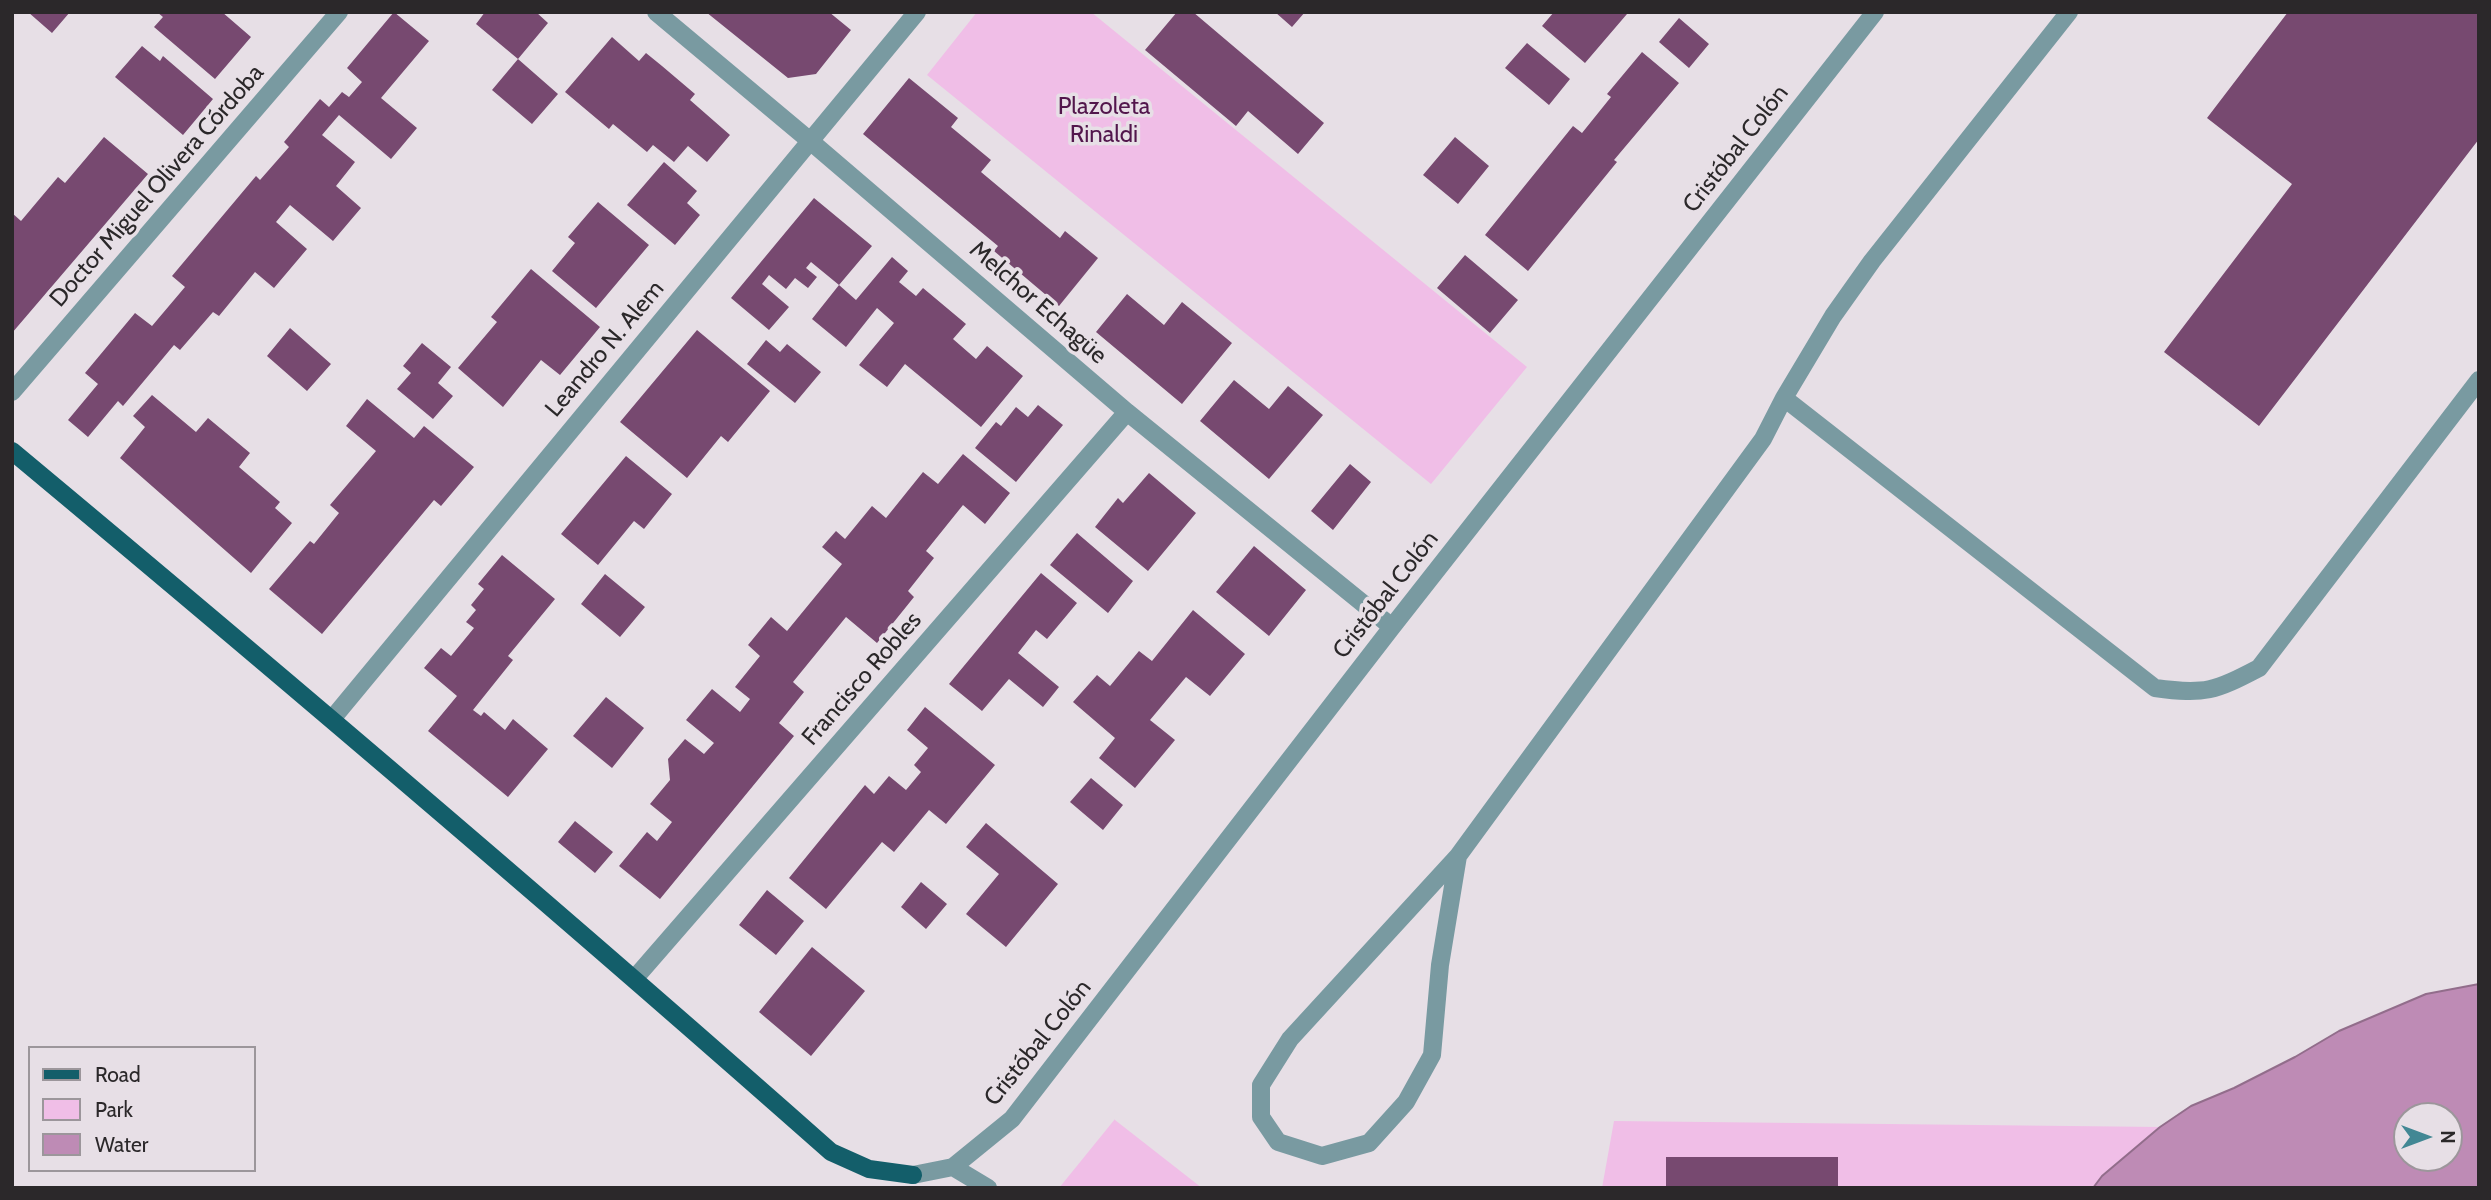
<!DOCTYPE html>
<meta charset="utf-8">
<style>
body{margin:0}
#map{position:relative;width:2491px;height:1200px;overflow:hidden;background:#e7dfe6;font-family:Cabin,sans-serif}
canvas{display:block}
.frame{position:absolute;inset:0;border:14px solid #2b282a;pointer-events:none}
.legend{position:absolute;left:28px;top:1046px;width:228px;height:126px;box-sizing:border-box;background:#e7dfe6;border:2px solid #9c969b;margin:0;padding:9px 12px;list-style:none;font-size:21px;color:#2b282a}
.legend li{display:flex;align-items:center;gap:14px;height:35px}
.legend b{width:35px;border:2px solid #9c969b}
.north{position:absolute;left:2393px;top:1102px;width:70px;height:70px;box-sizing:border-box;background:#e7dfe6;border:2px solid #9c969b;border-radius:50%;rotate:90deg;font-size:19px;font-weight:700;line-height:28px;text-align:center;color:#2b282a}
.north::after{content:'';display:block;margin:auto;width:24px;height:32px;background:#428794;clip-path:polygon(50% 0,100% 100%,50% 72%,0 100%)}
</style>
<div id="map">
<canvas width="2491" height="1200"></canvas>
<div class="frame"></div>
<ul class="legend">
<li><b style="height:9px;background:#135e6a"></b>Road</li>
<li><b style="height:19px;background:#f0bee7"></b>Park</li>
<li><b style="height:19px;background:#be8bb5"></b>Water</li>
</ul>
<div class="north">N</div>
</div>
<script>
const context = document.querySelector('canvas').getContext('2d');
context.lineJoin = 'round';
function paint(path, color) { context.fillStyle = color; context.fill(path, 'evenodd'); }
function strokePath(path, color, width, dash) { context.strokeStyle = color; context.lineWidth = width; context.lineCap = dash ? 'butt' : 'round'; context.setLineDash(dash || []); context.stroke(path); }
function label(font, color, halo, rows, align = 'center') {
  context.font = font + ' Cabin,sans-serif'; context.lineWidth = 7; context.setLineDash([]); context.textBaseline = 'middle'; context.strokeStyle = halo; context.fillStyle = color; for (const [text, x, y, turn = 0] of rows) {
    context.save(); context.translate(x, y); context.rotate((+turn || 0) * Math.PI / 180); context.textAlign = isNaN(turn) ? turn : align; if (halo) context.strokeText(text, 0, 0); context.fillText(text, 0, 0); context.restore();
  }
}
paint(new Path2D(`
 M977,12H1091L1527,367L1431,484L927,75Z
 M1115,1119V1120L1202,1188H1059Z
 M1614,1121L2160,1127L2102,1176L2093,1188H1602Z`), '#f0bee7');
const water = new Path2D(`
 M2479,984V1188H2093L2102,1176L2160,1127L2191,1106L2234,1088L2295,1057L2339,1031L2426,994ZM2407,1116H2449V1158H2407Z`);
paint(water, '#be8bb5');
strokePath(water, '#926d8b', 2);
paint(new Path2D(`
 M28,12H70L52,33Z
 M157,12H222L251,37L215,79L154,27L163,17Z
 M394,12L429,41L381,98L417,128L391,159L339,115L322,135L355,162L336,186L361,208L333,241L290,205L276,222L307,249L274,288L255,272L219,316L213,312L180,350L174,345L123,406L118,401L88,437L68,420L98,384L85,373L135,313L152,326L185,287L172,276L256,176L260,180L289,147L284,142L320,99L329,107L342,92L349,97L362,82L347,68Z
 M485,12H536L548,23L518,59L476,24Z
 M706,12H829L851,30L816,74L788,78Z
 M1177,12H1193L1324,123L1298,154L1248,111L1236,126L1145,50Z
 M1275,12H1305L1292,27Z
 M1554,12H1625L1627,14L1585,63L1542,26Z
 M2288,12H2479V139L2259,426L2164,352L2292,184L2207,118Z
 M1679,18L1709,44L1689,68L1659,42Z
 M612,37L639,61L646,53L662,66L695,94L690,100L730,135L707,162L688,146L674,162L653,145L647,152L613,124L609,129L565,92Z
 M1527,43L1570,79L1549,105L1505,68Z
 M142,46L160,61L163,56L213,99L183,135L115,77Z
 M1642,52L1679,83L1614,160L1617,162L1528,271L1485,235L1573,126L1582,133L1611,97L1607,94Z
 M518,59L558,94L532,124L492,90Z
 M909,78L958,118L951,127L991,160L981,172L1060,238L1065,231L1098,258L1059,306L994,251L998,246L863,134Z
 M104,137L148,174L12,333V213L21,221L58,177L65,183Z
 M1455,137L1489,166L1458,204L1423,175Z
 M664,162L697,191L687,203L700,215L675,245L627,205Z
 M814,198L872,246L839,285L811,262L806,268L817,277L808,288L795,278L786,289L769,275L762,284L789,307L769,330L731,298Z
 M598,202L649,245L596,308L552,271L575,243L568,237Z
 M1465,255L1518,300L1490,333L1437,288Z
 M892,257L908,271L899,282L916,296L923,288L966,324L953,339L976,359L987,346L1023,376L981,427L905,364L887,387L859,365L894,323L877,308L846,347L812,319L839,285L856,300Z
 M531,269L600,327L560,375L541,360L503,407L458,368L497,322L491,317Z
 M1127,294L1164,325L1182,302L1232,343L1182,404L1096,332Z
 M290,328L331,364L307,391L267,356Z
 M697,330L770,391L728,442L721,436L687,478L620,422Z
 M766,340L780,352L787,344L821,372L795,403L747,364Z
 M422,343L451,367L438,383L453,396L433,419L397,389L411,373L403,366Z
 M1234,380L1269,409L1288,386L1323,415L1269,479L1200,421Z
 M152,395L196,432L208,418L250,453L239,467L280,502L275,508L292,523L251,573L120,458L145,427L133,416Z
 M367,399L414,438L424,426L474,467L441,506L434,500L322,634L269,589L310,541L314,544L339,513L330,505L376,451L346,426Z
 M1038,405L1063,425L1016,482L975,448L996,422L1001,426L1016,407L1028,417Z
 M963,454L1010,493L985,524L963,505L926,551L934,558L908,591L914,597L877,643L846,617L793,682L804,692L779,723L794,736L660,899L619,866L647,832L657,841L672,822L650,804L670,780L668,759L685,739L704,754L714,743L686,720L712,689L740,712L750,699L735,687L760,656L748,645L771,617L787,631L842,564L822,547L836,531L845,539L872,506L886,518L923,472L938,484Z
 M626,456L672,494L644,529L634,521L598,565L561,534Z
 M1350,464L1371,482L1333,530L1311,511Z
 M1149,473L1196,513L1148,571L1095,527L1118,498L1123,503Z
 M1077,533L1133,581L1108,613L1050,565Z
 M1254,546L1306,590L1269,636L1216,592Z
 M502,555L555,599L508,656L513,660L473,710L481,716L484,712L505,730L513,719L548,749L508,797L428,731L457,696L424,668L441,648L451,656L474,628L466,622L476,610L471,605L484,589L478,584Z
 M1041,573L1077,603L1047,639L1036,630L1018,653L1059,687L1043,707L1009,679L982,711L949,684Z
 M605,574L645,607L620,637L581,604Z
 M1193,610L1245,654L1210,696L1186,677L1150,720L1175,740L1135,788L1099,758L1115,738L1073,702L1097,675L1110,686L1139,651L1152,661Z
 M606,697L644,728L612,768L573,736Z
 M925,707L995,765L946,824L929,810L894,852L882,842L826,909L789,878L865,785L874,794L889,776L906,790L921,772L914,765L928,748L907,730Z
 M1091,778L1123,805L1103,830L1070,802Z
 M575,821L613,852L595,873L558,842Z
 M986,823L1058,884L1006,947L966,914L999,874L966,847Z
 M921,882L947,904L926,929L901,907Z
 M767,890L804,921L776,955L739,925Z
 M812,947L865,991L811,1056L759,1012Z
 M1666,1157H1838V1188H1666Z`), '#774970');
strokePath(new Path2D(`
 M656,12L809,140L1127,412L1392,627
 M2069,12L1872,261L1833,316L1784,398L2155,688C2205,695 2215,691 2259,668L2479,380
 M12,392L339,12
 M332,719L917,12
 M1458,856L1440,965L1432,1055L1406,1102L1369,1143L1322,1156L1278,1142L1261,1117V1085L1290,1039L1458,856L1763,439L1784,398
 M635,978L1127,412
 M953,1167L988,1188
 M913,1175L953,1167L1012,1119L1392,627L1875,12`), '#799aa1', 18);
strokePath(new Path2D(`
 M12,451C288,681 562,914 831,1152L869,1169L913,1175`), '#135e6a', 18);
label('24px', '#52164c', '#e7dfe6', [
 ["Plazoleta",1104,107],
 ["Rinaldi",1104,135]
]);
label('24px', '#2b282a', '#e7dfe6', [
 ["Cristóbal Colón",1736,149,-52],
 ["Doctor Miguel Olivera Córdoba",157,186,-49],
 ["Melchor Echagüe",1038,303,41],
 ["Leandro N. Alem",605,349,-50],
 ["Cristóbal Colón",1386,595,-52],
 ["Francisco Robles",862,679,-49],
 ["Cristóbal Colón",1038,1043,-51]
]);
</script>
